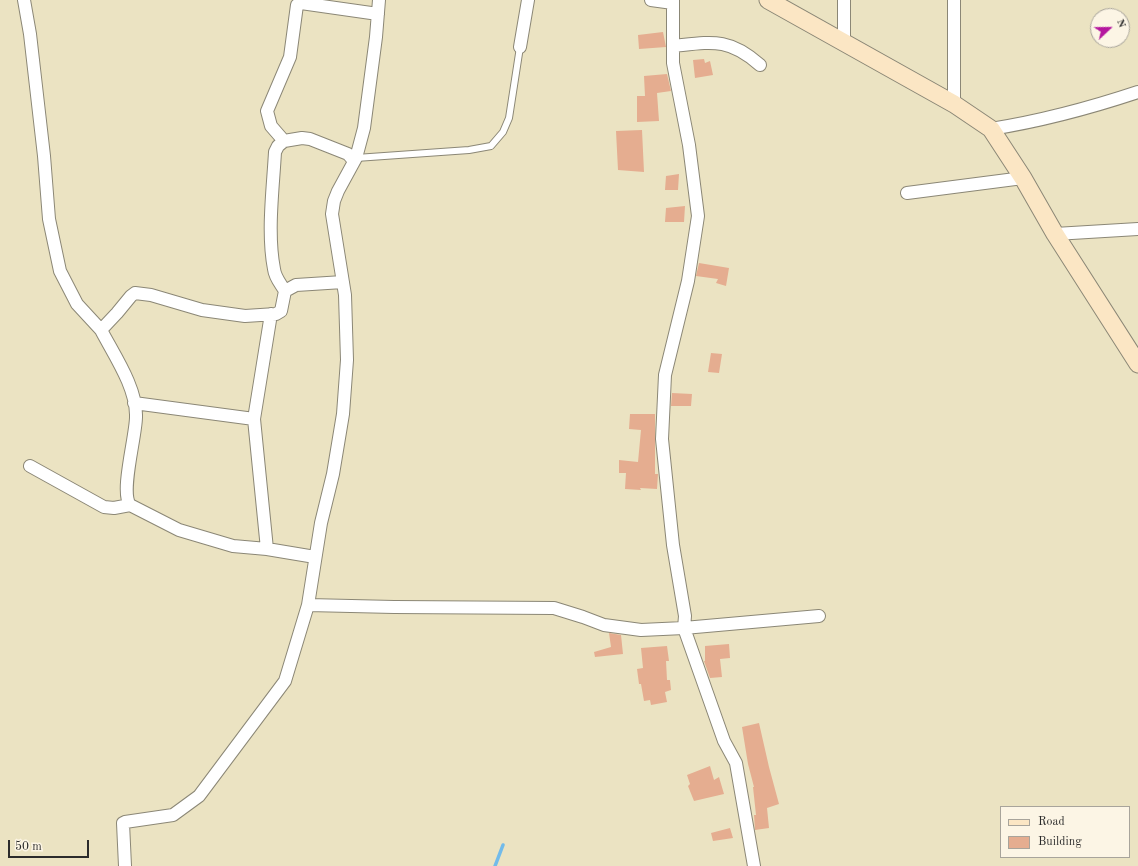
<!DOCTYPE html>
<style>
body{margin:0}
#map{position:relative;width:1138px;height:866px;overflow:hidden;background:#ebe3c2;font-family:"Old Standard TT",serif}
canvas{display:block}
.legend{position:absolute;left:1000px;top:806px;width:130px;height:52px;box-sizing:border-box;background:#fcf5e5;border:1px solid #a8a49b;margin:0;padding:5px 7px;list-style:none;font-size:12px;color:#2b2b2b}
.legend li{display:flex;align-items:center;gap:8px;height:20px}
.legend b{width:20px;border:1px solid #a8a49b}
.north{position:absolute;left:1090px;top:8px;width:40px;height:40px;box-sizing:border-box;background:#fcf5e5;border:1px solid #a8a49b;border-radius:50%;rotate:68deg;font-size:11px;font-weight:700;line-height:16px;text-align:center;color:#2b2b2b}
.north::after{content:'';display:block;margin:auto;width:14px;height:18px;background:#b5179e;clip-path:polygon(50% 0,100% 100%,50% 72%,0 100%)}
.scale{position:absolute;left:8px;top:840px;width:81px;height:18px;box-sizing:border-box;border:2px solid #2b2b2b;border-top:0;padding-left:5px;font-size:12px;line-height:14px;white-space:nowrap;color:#2b2b2b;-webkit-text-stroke:3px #fcf5e5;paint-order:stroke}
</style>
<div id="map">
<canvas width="1138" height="866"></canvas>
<ul class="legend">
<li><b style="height:5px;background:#fbe6c4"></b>Road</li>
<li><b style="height:11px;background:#e5ad90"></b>Building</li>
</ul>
<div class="north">N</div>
<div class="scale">50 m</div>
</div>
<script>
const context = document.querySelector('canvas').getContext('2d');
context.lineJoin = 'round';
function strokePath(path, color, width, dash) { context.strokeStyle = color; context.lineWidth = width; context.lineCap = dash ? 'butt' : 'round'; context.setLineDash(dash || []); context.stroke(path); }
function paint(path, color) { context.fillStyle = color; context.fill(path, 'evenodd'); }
strokePath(new Path2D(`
 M495,866L503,845`), '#72bbea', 3.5);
paint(new Path2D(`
 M663,32L666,47L639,49L638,35Z
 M704,59L705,63L710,61L713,75L695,78L693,60Z
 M667,74L671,91L657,93L659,121L637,122V96H645L644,76Z
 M642,130L644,172L618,170L616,131Z
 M679,174L678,190H665L666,176Z
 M685,206L684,222H665L666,208Z
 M699,263L729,268L726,286L716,283L718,279L696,276Z
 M711,353L722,354L719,373L708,372Z
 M672,393L692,394L691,406H671Z
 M630,414H655V474H658L657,489L640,488L641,490L625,489L626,473H619V460L638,462L641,430L629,429Z
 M609,633L621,635L623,654L595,657L594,652L611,647Z
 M729,644L730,658L720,659L722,677L710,678L704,661H705V646Z
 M667,646L669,661H666L667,680H670L671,690L665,692L667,702L651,705L650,700L644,701L641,684H639L637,669L643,668L641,648Z
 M759,723L769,767L779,804L767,808L769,828L755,830L754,815H756L753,787H754L748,764L742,727Z
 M710,766L714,780L719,777L724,794L694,801L688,786L690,784L687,775Z
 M730,828L733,838L713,841L711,833Z`), '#e5ad90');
const lane = new Path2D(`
 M356,158L469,150L491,146L503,132L509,118L520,47`);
const street = new Path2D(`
 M24,0L30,34L44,156L49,219L60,271L77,304L101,330
 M379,0L376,37L364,128L356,158L338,191L334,201L332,214L345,295L347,360L343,414L333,474L321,523L308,605L394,607L554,608L583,617L604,625L641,630L684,628L685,616L673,545L662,439L665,375L688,281L698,216L689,145L673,63V0
 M651,0L673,3
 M954,0V104
 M844,42V0
 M673,46C711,42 729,37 760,65
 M520,47L528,0
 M991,129C1041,121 1090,108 1138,92
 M284,141L271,126L267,111L290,57L297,5L301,3L378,14
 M907,193L1023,178
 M1055,234L1138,229
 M285,291C281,284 275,278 274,269C267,233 273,189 275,152L278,146L284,141L302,138L310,139L348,154L354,161
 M134,403L254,419
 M30,466L104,507L114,508L130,505
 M267,549L254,419L271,314
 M315,557L267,549L233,546L179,530L130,505C120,492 136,436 136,417C137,388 114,355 101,330L117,313L131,296L135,293L151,295L202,310L245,316L276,314L281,311L285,291L296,285L343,282
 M125,866L123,823L125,822L173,815L199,796L285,681L308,605
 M754,866L736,763L724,741L684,628L819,616`);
const secondary = new Path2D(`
 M768,0L954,104L991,129L1023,178L1055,234L1138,364`);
strokePath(lane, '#8b8776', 8);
strokePath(street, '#8b8776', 14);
strokePath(secondary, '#8b8776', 19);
strokePath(lane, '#fff', 6);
strokePath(street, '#fff', 12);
strokePath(secondary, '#fbe6c4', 17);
</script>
